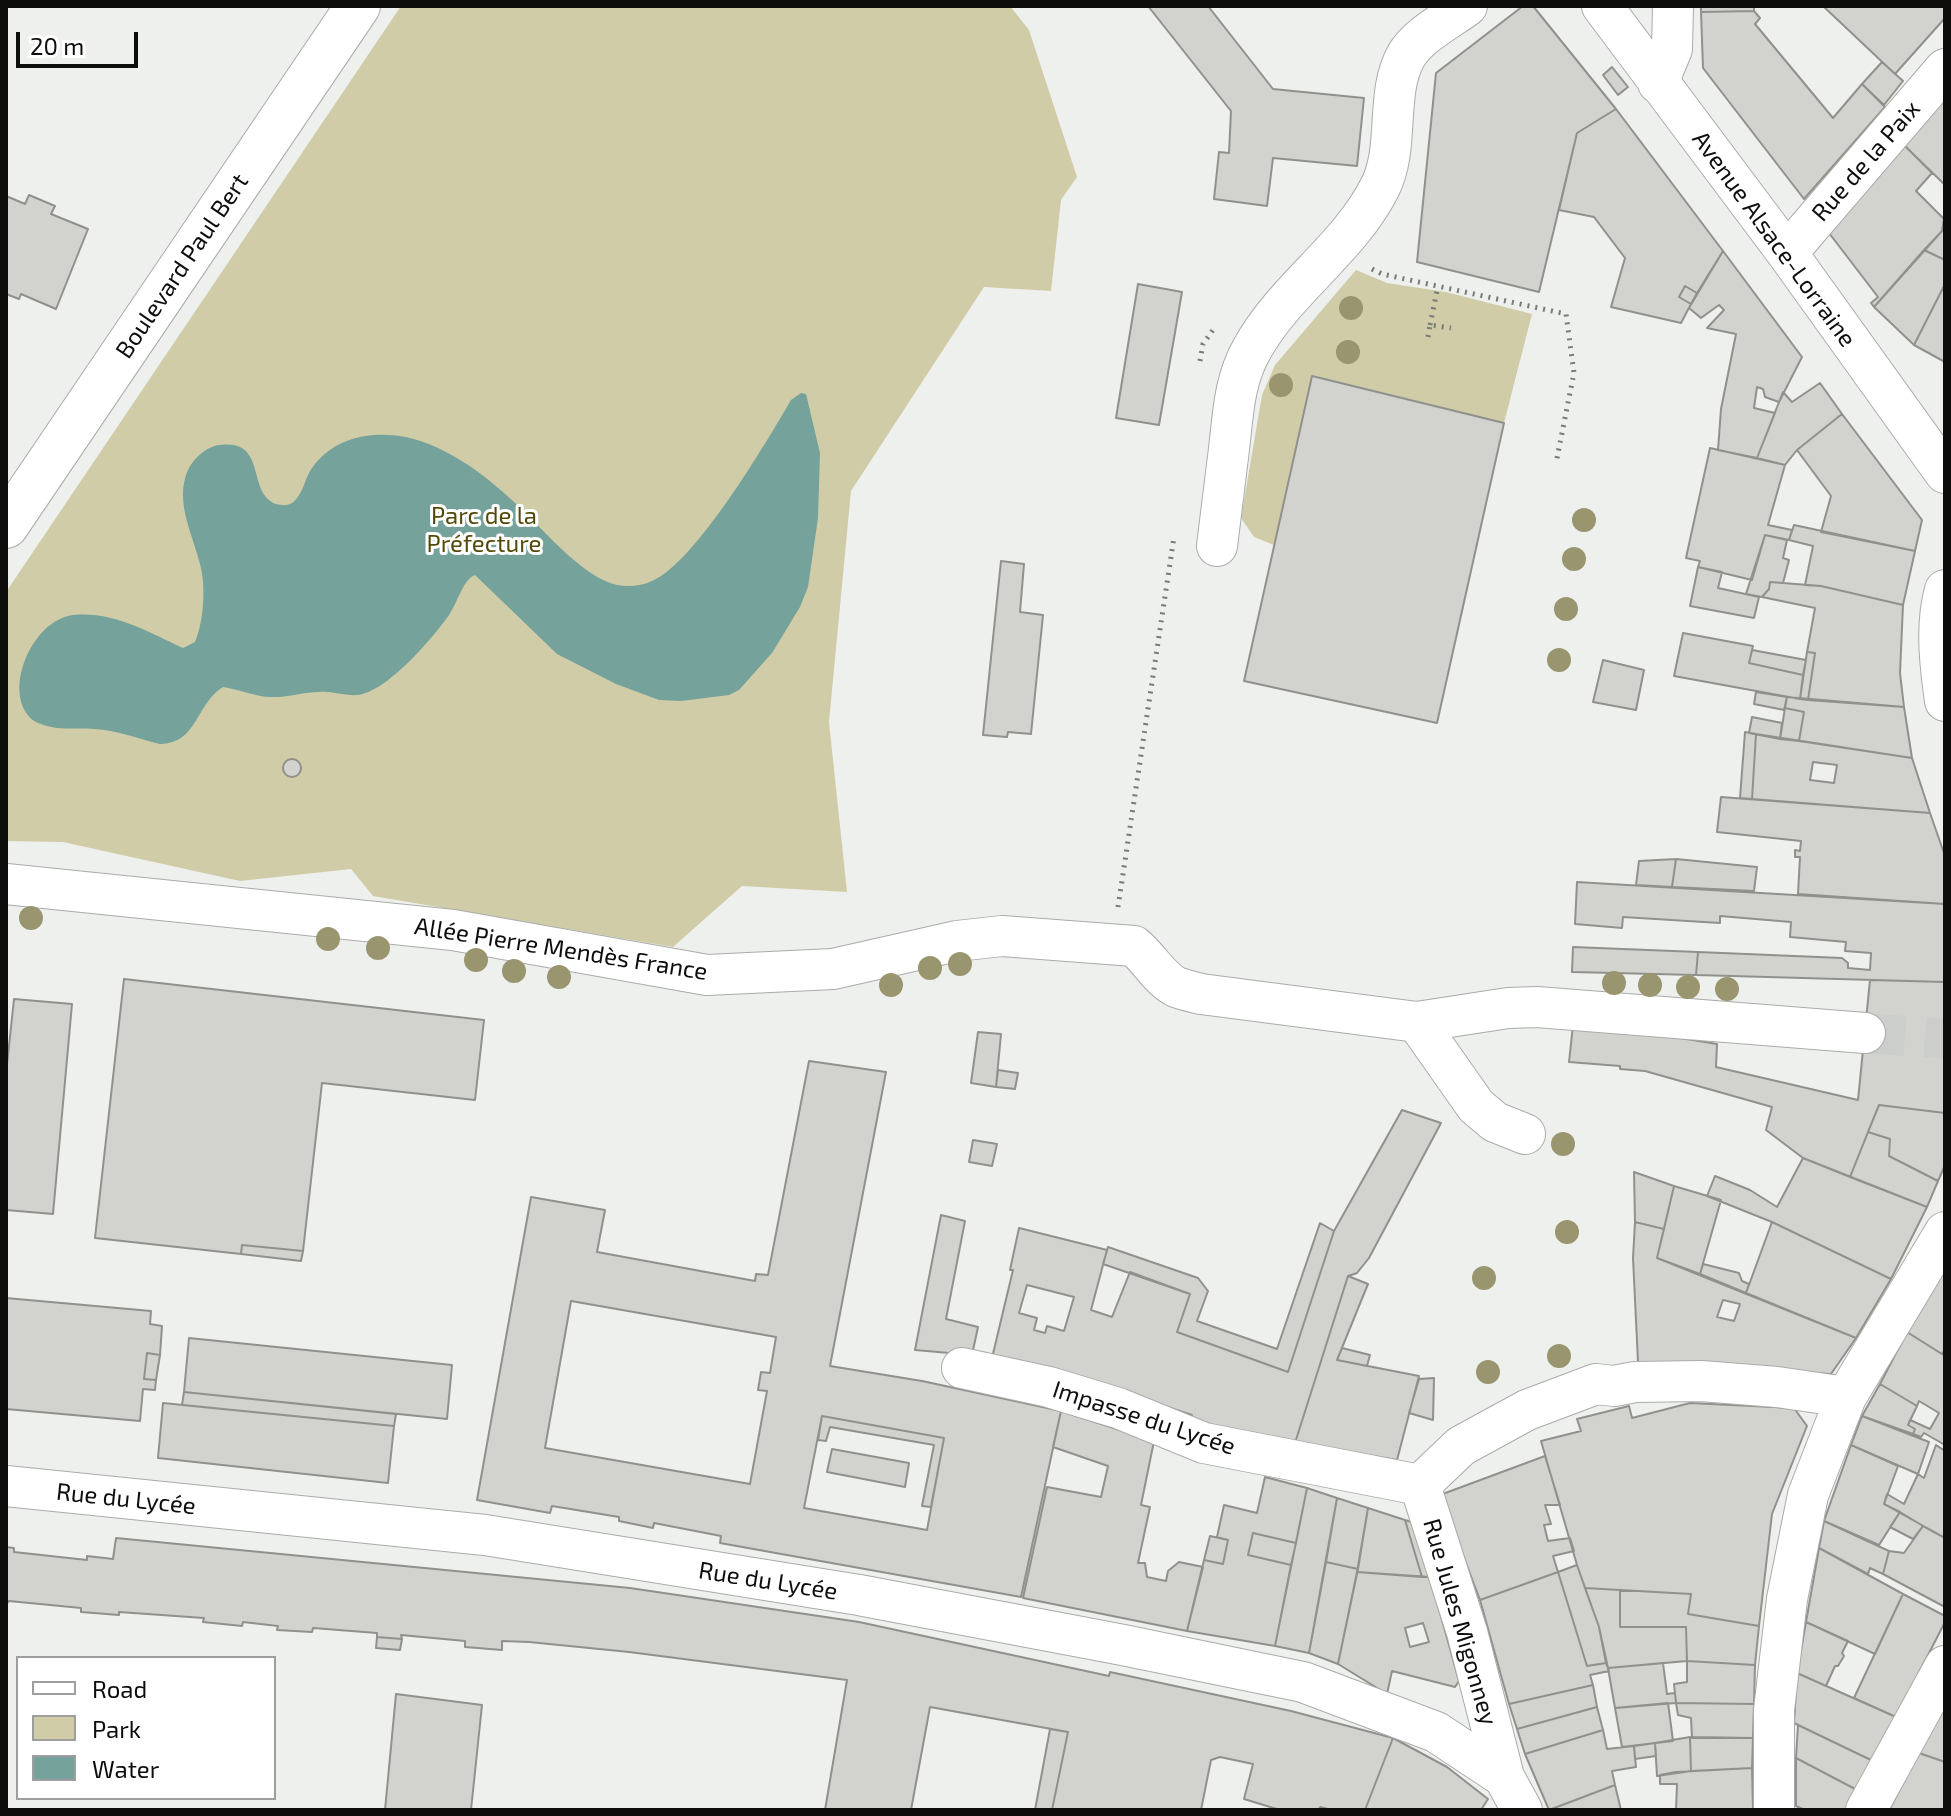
<!DOCTYPE html>
<meta charset="utf-8">
<style>
body{margin:0}
#map{position:relative;width:1951px;height:1816px;overflow:hidden;background:#edf0ed;font-family:"Exo 2",sans-serif}
canvas{display:block}
.frame{position:absolute;inset:0;border:8px solid #0d0d0c;pointer-events:none}
.legend{position:absolute;left:16px;top:1656px;width:260px;height:144px;box-sizing:border-box;background:#fff;border:2px solid #9e9e9e;margin:0;padding:10px 14px;list-style:none;font-size:24px;color:#0d0d0c}
.legend li{display:flex;align-items:center;gap:16px;height:40px}
.legend b{width:40px;border:2px solid #9e9e9e}
.scale{position:absolute;left:16px;top:32px;width:122px;height:36px;box-sizing:border-box;border:4px solid #0d0d0c;border-top:0;padding-left:10px;font-size:24px;line-height:28px;white-space:nowrap;color:#0d0d0c;-webkit-text-stroke:6px #fff;paint-order:stroke}
</style>
<div id="map">
<canvas width="1951" height="1816"></canvas>
<div class="frame"></div>
<ul class="legend">
<li><b style="height:10px;background:#fff"></b>Road</li>
<li><b style="height:22px;background:#d1cca8"></b>Park</li>
<li><b style="height:22px;background:#75a29a"></b>Water</li>
</ul>
<div class="scale">20 m</div>
</div>
<script>
const context = document.querySelector('canvas').getContext('2d');
context.lineJoin = 'round';
function paint(path, color) { context.fillStyle = color; context.fill(path, 'evenodd'); }
function strokePath(path, color, width, dash) { context.strokeStyle = color; context.lineWidth = width; context.lineCap = dash ? 'butt' : 'round'; context.setLineDash(dash || []); context.stroke(path); }
function label(font, color, halo, rows, align = 'center') {
  context.font = font + ' "Exo 2",sans-serif'; context.lineWidth = 6; context.setLineDash([]); context.textBaseline = 'middle'; context.strokeStyle = halo; context.fillStyle = color; for (const [text, x, y, turn = 0] of rows) {
    context.save(); context.translate(x, y); context.rotate((+turn || 0) * Math.PI / 180); context.textAlign = isNaN(turn) ? turn : align; if (halo) context.strokeText(text, 0, 0); context.fillText(text, 0, 0); context.restore();
  }
}
paint(new Path2D(`
 M401,6H1010L1029,30L1077,177L1061,200L1051,291L984,287L851,491L829,722L847,892L742,886L673,947L373,896L351,869L240,881L63,842L6,841V592Z
 M1356,270L1387,283L1446,292L1532,314L1504,423L1312,376L1274,545L1254,537L1241,518L1262,395L1275,365Z`), '#d1cca8');
paint(new Path2D(`
 M801,393L806,394L820,453L818,518L808,587L800,607L772,653L739,690L729,695L681,701L659,700L616,684L557,654L475,575C463,579 457,604 449,615C433,638 386,693 357,695C345,696 332,691 320,692C303,692 287,698 271,697C256,697 238,689 223,687C195,705 198,743 160,744C139,739 116,730 94,729C72,727 55,732 34,721C0,695 31,620 73,615C114,611 148,632 183,648L195,642C204,621 206,586 200,564C193,535 174,501 188,470C194,458 207,446 220,445C268,439 246,493 276,504C284,506 292,506 297,498C303,491 305,480 310,471C331,438 369,430 406,437C447,446 484,474 514,502C541,526 581,577 617,585C628,587 642,586 652,581C695,563 766,443 791,400Z`), '#75a29a');
const building = new Path2D(`
 M1148,6H1208L1273,89L1364,98L1357,166L1273,158L1267,206L1214,199L1219,152L1229,153L1231,111Z
 M1523,6H1533L1616,109L1577,133L1539,292L1417,262L1436,73Z
 M1701,6H1754V11L1701,12Z
 M1823,6H1945V18L1895,74Z
 M1754,11L1760,18L1755,24L1833,118L1862,84L1885,107L1804,199L1703,68L1701,12Z
 M1882,62L1903,81L1884,105L1862,84Z
 M1612,67L1628,87L1618,95L1603,75Z
 M1945,94V185L1905,146Z
 M1616,109L1723,251L1697,293L1685,286L1679,297L1691,304L1681,323L1611,307L1625,258L1594,217L1559,210L1577,133Z
 M1905,146L1932,173L1916,191L1944,219L1942,231L1874,307L1871,303L1878,297L1829,233Z
 M29,195L55,206L51,214L88,229L56,309L21,294L19,299L6,294V196L25,204Z
 M1945,216V260L1924,250L1942,231Z
 M1924,250L1945,260V284L1914,345L1874,307Z
 M1723,251L1802,357L1779,402L1765,397L1763,389L1757,387L1754,408L1775,413L1757,458L1718,450L1721,409L1736,334L1707,328L1724,310L1719,305L1701,318L1689,308Z
 M1138,284L1182,292L1159,425L1116,418Z
 M1945,284V362L1914,345Z
 M1685,286L1697,293L1691,304L1679,297Z
 M1312,376L1504,423L1437,723L1244,681Z
 M1820,383L1842,414L1797,450L1785,465L1757,458L1783,392L1792,402Z
 M1842,414L1922,520L1915,551L1821,532L1831,496L1797,450Z
 M1710,448L1785,465L1768,525L1792,530L1789,540L1765,535L1752,580L1698,567L1700,561L1686,558Z
 M1794,525L1915,551L1903,605L1821,586L1805,585L1813,546L1789,540Z
 M1765,535L1787,540L1783,558L1789,560L1783,583L1770,582L1769,589L1762,597L1746,594Z
 M1001,561L1024,564L1020,612L1043,615L1031,734L1008,732L1007,737L983,735Z
 M1698,567L1722,572L1718,588L1759,597L1754,618L1690,606Z
 M1770,582L1821,586L1903,605L1900,673L1904,707L1808,700L1815,653L1807,652L1815,608L1762,597L1769,589Z
 M1683,633L1753,646L1749,663L1803,675L1800,699L1674,676Z
 M1752,650L1806,660L1803,675L1749,663Z
 M1807,652L1815,653L1808,700L1800,699Z
 M1603,660L1644,670L1636,710L1593,702Z
 M1756,692L1787,697L1784,710L1754,704Z
 M1787,697L1904,707L1912,758L1799,741L1804,712L1785,708Z
 M1785,708L1804,712L1799,741L1780,739Z
 M1752,717L1782,723L1780,739L1749,733Z
 M1745,732L1756,734L1752,799L1740,798Z
 M1756,734L1912,758L1930,813L1752,799ZM1813,762L1837,765L1834,783L1810,780Z
 M283 768a9 9 0 1 1 18 0a9 9 0 1 1-18 0Z
 M1721,797L1930,813L1945,856V904L1798,894L1800,857H1795V850L1800,851L1801,841L1717,832Z
 M1676,859L1672,887L1636,885L1639,861Z
 M1676,859L1757,867L1754,891L1672,887Z
 M1577,882L1945,904V982L1696,975L1698,952L1842,958L1848,963V968L1870,970L1871,953L1845,951L1846,942L1790,937L1791,922L1720,916V923L1623,917L1622,928L1575,924Z
 M1573,947L1698,952L1696,975L1572,972Z
 M124,979L484,1020L475,1100L322,1083L303,1251L242,1245L241,1254L95,1238Z
 M1870,980L1945,982V1113L1879,1105L1850,1177L1803,1158L1766,1130L1772,1107L1645,1071L1620,1069V1066L1569,1062L1573,1025H1601L1717,1044L1716,1067L1858,1100Z
 M14,999L72,1004L53,1214L6,1210V1074Z
 M978,1032L1001,1034L996,1087L971,1083Z
 M809,1061L886,1072L830,1366L922,1381L1061,1411L1021,1597L720,1543L721,1536L654,1523L653,1528L619,1521V1517L552,1506L550,1513L477,1500L531,1197L605,1210L597,1252L755,1281L756,1274L768,1275ZM571,1301L776,1337L770,1373L761,1372L758,1390L767,1391L750,1484L545,1448ZM822,1416L944,1438L927,1530L804,1508Z
 M998,1070L1018,1073L1015,1089L996,1087Z
 M1879,1105L1945,1113V1165L1938,1181L1889,1156L1890,1139L1868,1132Z
 M1402,1110L1441,1123L1369,1258L1357,1273L1348,1276L1295,1443L1190,1421L1192,1415L1059,1372L992,1358L1013,1270H1010L1019,1228L1107,1250L1091,1310L1112,1317L1130,1272L1190,1294L1177,1332L1288,1372L1334,1231ZM1027,1285L1074,1297L1064,1331L1047,1326L1045,1333L1034,1330L1037,1318L1019,1313Z
 M1868,1132L1890,1139L1889,1156L1938,1181L1927,1207L1850,1177Z
 M973,1140L997,1144L992,1166L969,1162Z
 M1803,1158L1927,1207L1891,1279L1772,1222L1707,1196L1715,1176L1750,1190L1777,1207Z
 M1634,1172L1674,1186L1664,1229L1635,1222Z
 M1674,1186L1721,1200L1700,1274L1657,1258Z
 M941,1215L965,1221L946,1319L978,1327L972,1355L915,1350Z
 M1635,1222L1664,1229L1657,1258L1856,1338L1831,1374L1638,1362L1633,1258ZM1723,1300L1740,1304L1734,1321L1717,1317Z
 M1772,1222L1891,1279L1856,1338L1746,1293Z
 M1320,1223L1334,1231L1288,1372L1177,1332L1190,1294L1103,1264L1108,1247L1198,1278L1208,1291L1197,1321L1277,1349Z
 M242,1245L303,1251L301,1261L241,1254Z
 M1703,1264L1739,1273L1742,1281L1749,1284L1746,1293L1700,1274Z
 M1945,1269V1349L1942,1354L1907,1332Z
 M1348,1276L1368,1284L1337,1360L1419,1376L1397,1460L1295,1443Z
 M6,1298L151,1311L150,1324L162,1326L160,1355L147,1353L144,1379L156,1380L155,1390L143,1389L140,1421L6,1409Z
 M1907,1332L1945,1356V1445L1924,1433L1921,1437L1913,1434L1915,1429L1908,1425L1910,1420L1930,1429L1939,1413L1919,1401L1917,1406L1880,1384Z
 M189,1338L452,1365L447,1419L184,1392Z
 M1342,1348L1370,1355L1367,1366L1337,1360Z
 M147,1353L160,1355L156,1380L144,1379Z
 M1434,1378L1433,1420L1409,1413L1419,1379Z
 M1880,1384L1917,1406L1908,1425L1915,1429L1913,1434L1862,1416Z
 M184,1392L396,1414L394,1426L182,1405Z
 M163,1403L394,1426L388,1483L158,1458Z
 M1690,1403L1794,1408L1807,1426L1772,1514L1759,1626L1688,1614L1691,1594L1585,1588L1577,1565L1541,1441L1581,1431L1577,1419L1629,1406L1632,1418Z
 M1061,1411L1154,1441L1141,1505L1150,1507L1138,1563H1145L1147,1577L1166,1581L1168,1571L1179,1562L1203,1567L1187,1631L1023,1598L1047,1487L1101,1497L1108,1466L1053,1447Z
 M822,1416L944,1438L931,1507L922,1506L934,1445L830,1427L826,1441L818,1440Z
 M1862,1416L1929,1442L1918,1474L1851,1445Z
 M1851,1445L1898,1466L1884,1504L1900,1512L1879,1545L1824,1521Z
 M1936,1445L1945,1451V1538L1884,1504L1887,1494L1904,1504L1918,1474L1924,1478Z
 M832,1449L909,1463L905,1487L827,1472Z
 M1545,1456L1560,1505H1545L1551,1524L1544,1525L1548,1541L1570,1538L1574,1551L1553,1556L1558,1572L1480,1600L1440,1495Z
 M1265,1477L1307,1488L1296,1543L1253,1533L1248,1555L1291,1565L1275,1646L1187,1631L1204,1560L1223,1564L1228,1540L1217,1537L1224,1505L1257,1513Z
 M1307,1488L1337,1498L1309,1653L1275,1646Z
 M1337,1498L1368,1508L1358,1569L1326,1562Z
 M1368,1508L1405,1520L1422,1577L1357,1572Z
 M1900,1512L1923,1526L1913,1539L1890,1527Z
 M1405,1520L1415,1523L1430,1577H1422Z
 M1824,1521L1889,1551L1883,1574L1870,1568L1868,1574L1819,1548Z
 M1923,1526L1945,1538V1607L1883,1574L1889,1551L1904,1553Z
 M1253,1533L1296,1543L1291,1565L1248,1555Z
 M1210,1536L1228,1540L1223,1564L1204,1560Z
 M116,1538L630,1588L859,1622L1109,1676L1110,1672L1291,1711L1393,1738L1365,1810H1332L1320,1807L1319,1810H1280L1244,1799L1253,1764L1220,1757L1211,1760L1201,1810H1052L1068,1732L930,1707L911,1810H825L847,1680L629,1652L529,1642L502,1641V1650L465,1647V1641L401,1635L402,1639L377,1637V1633L313,1628L312,1632L277,1630L278,1626L243,1622L242,1626L203,1622L204,1618L119,1612V1615L81,1612V1608L9,1601L6,1604V1547L14,1548V1552L87,1560V1556L113,1559Z
 M1819,1548L1903,1594L1875,1654L1806,1622Z
 M1326,1562L1358,1569L1338,1664L1309,1653Z
 M1577,1565L1599,1627L1606,1663L1587,1666L1558,1572Z
 M1357,1572L1430,1577L1459,1681L1455,1687L1392,1671L1387,1694L1338,1664ZM1423,1623L1429,1642L1410,1647L1405,1628Z
 M1558,1572L1587,1666L1606,1663L1609,1671L1590,1675L1593,1685L1509,1704L1480,1600Z
 M1585,1588L1620,1590V1627H1686L1687,1661L1608,1668L1599,1627Z
 M1620,1590L1691,1594L1688,1614L1759,1626L1755,1665L1687,1661L1686,1627H1620Z
 M1903,1594L1945,1616V1622L1896,1717L1854,1698Z
 M1806,1622L1848,1641L1842,1653L1844,1656L1838,1666H1835L1826,1686L1797,1673Z
 M377,1637L402,1639L400,1650L376,1648Z
 M1687,1661L1755,1665L1754,1704L1676,1703L1674,1684L1687,1682Z
 M1663,1663L1667,1694L1675,1693L1676,1703L1615,1708L1608,1668Z
 M1797,1673L1896,1717L1873,1761L1794,1723Z
 M1593,1685L1597,1707L1517,1729L1509,1704Z
 M396,1694L482,1705L471,1810H385Z
 M1668,1703L1673,1741L1622,1747L1615,1708Z
 M1676,1703L1754,1704L1753,1738H1692L1691,1718L1678,1715Z
 M1945,1703V1762L1919,1753Z
 M1597,1707L1603,1730L1525,1754L1517,1729Z
 M1798,1725L1873,1761L1857,1790L1796,1758Z
 M1050,1729L1068,1732L1052,1810H1035Z
 M1603,1730L1607,1749L1634,1746L1636,1767L1612,1771L1615,1785L1549,1810L1525,1754Z
 M1690,1737L1753,1738L1752,1768L1691,1771Z
 M1690,1737L1691,1771L1657,1776L1655,1743Z
 M1393,1738L1447,1767L1488,1799L1481,1810H1365Z
 M1655,1743L1656,1756L1635,1759L1634,1746Z
 M1919,1753L1945,1762V1810H1889Z
 M1796,1758L1857,1790L1847,1810H1805L1796,1806Z
 M1752,1768L1753,1810H1676L1677,1784H1660V1775L1676,1772Z
 M1615,1785L1621,1810H1549Z`);
paint(building, '#d2d3cf');
strokePath(building, '#90918d', 2);
strokePath(new Path2D(`
 M1865,1033L1945,1039`), '#cbcecb', 40, [40, 20]);
const street = new Path2D(`
 M1602,6L1787,253L1945,473
 M1658,83L1672,49L1673,6
 M1787,253L1945,69
 M1217,546C1221,514 1225,482 1229,449C1233,415 1234,380 1252,349C1285,289 1349,249 1380,187C1400,148 1385,93 1406,56C1418,35 1448,20 1467,6
 M1945,590C1935,625 1940,665 1945,701
 M6,884L453,930L707,975L833,969L957,941L1002,936L1134,946C1149,958 1159,978 1176,987C1184,990 1193,992 1201,994L1417,1022L1508,1008L1537,1007L1865,1033
 M1417,1022L1476,1106L1495,1122L1525,1134
 M962,1368L1049,1387L1118,1408L1204,1443L1420,1485
 M6,1486L485,1535L859,1595L1123,1645L1303,1682L1436,1732L1504,1777
 M1522,1810L1504,1777L1467,1632L1420,1485L1461,1446L1527,1410L1596,1384L1614,1386L1635,1382L1701,1381L1777,1387L1846,1397
 M1774,1810V1710L1787,1599L1808,1495L1846,1397L1945,1232
 M1866,1810L1945,1666`);
const primary = new Path2D(`
 M6,526L358,6`);
strokePath(street, '#a9aca9', 42);
strokePath(primary, '#a9aca9', 46);
strokePath(new Path2D(`
 M1372,269L1382,274L1566,314L1574,373L1556,463
 M1430,325L1438,286
 M1428,337L1430,325L1451,328
 M1200,361L1203,344L1215,327
 M1118,907L1174,537`), '#797b79', 5, [2, 6]);
strokePath(street, '#fff', 40);
strokePath(primary, '#fff', 44);
context.fillStyle = '#99956f';
for (const [x, y] of [
 [1351,308],
 [1348,352],
 [1281,385],
 [1584,520],
 [1574,559],
 [1566,609],
 [1559,660],
 [31,918],
 [328,939],
 [378,948],
 [476,960],
 [960,964],
 [930,968],
 [514,971],
 [559,977],
 [1614,983],
 [891,985],
 [1650,985],
 [1688,987],
 [1727,989],
 [1563,1144],
 [1567,1232],
 [1484,1278],
 [1559,1356],
 [1488,1372]
]) { context.beginPath(); context.arc(x, y, 12, 0, 2 * Math.PI); context.fill(); }
label('24px', '#0d0d0c', '#fff', [
 ["Rue de la Paix",1866,161,-49],
 ["Avenue Alsace-Lorraine",1774,239,54],
 ["Boulevard Paul Bert",182,266,-56],
 ["Allée Pierre Mendès France",561,949,9],
 ["Impasse du Lycée",1144,1418,18],
 ["Rue du Lycée",126,1499,6],
 ["Rue du Lycée",768,1581,9],
 ["Rue Jules Migonney",1460,1622,74]
]);
label('24px', '#544a08', '#fff', [
 ["Parc de la",484,516],
 ["Préfecture",484,544]
]);
</script>
